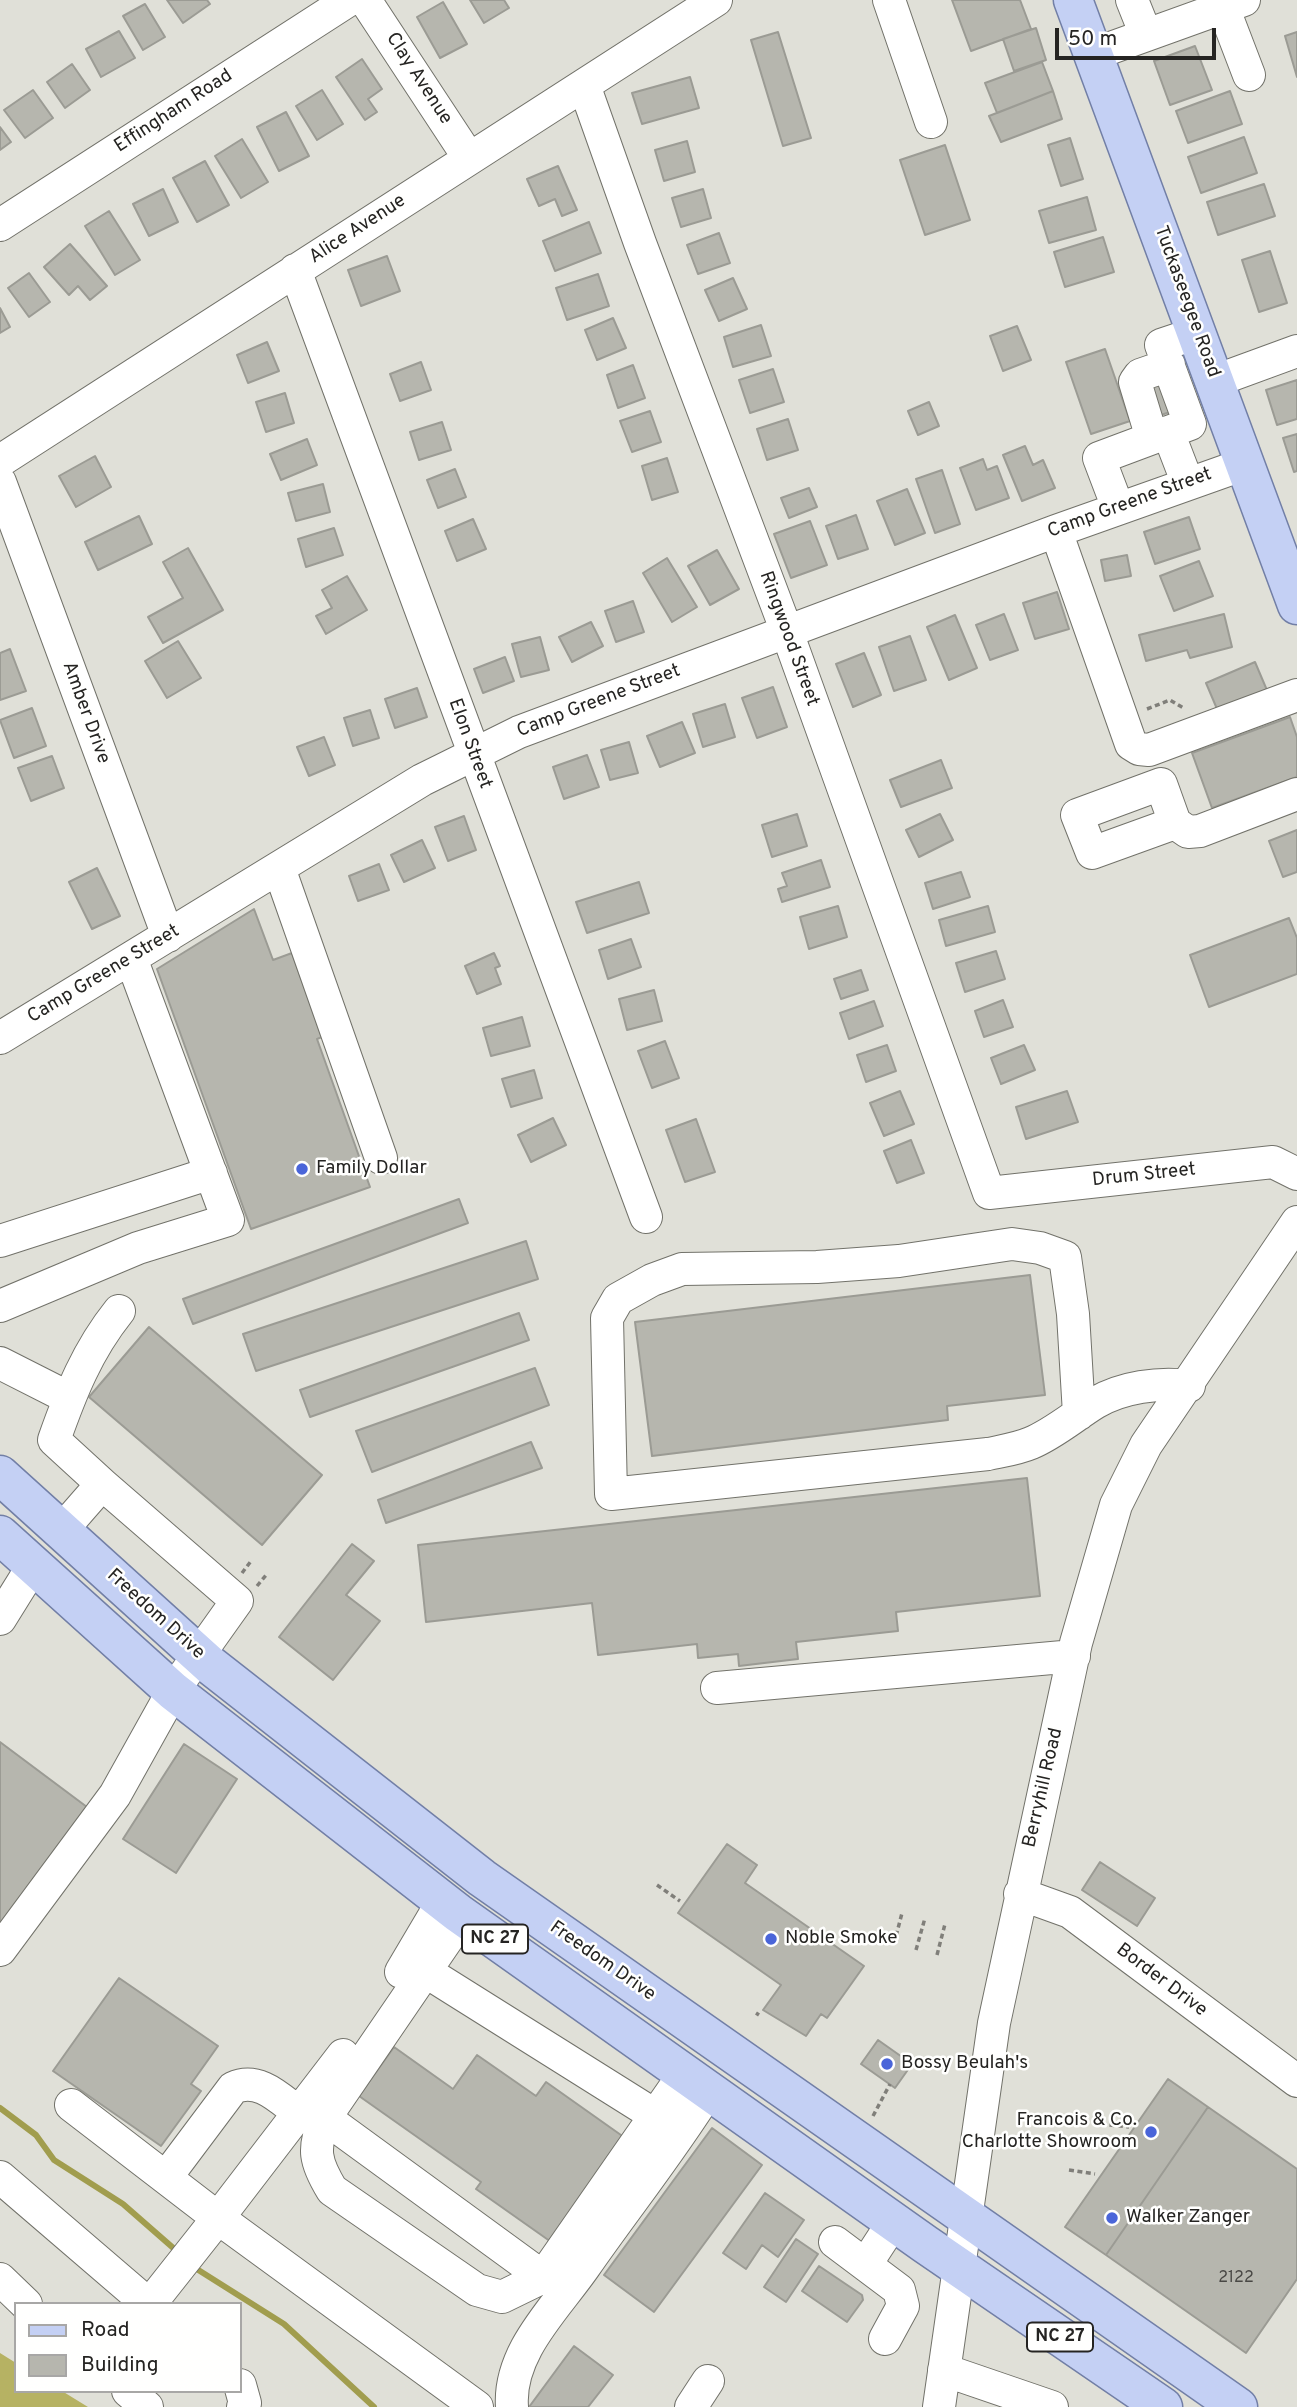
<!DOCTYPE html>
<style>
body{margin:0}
#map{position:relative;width:1297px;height:2407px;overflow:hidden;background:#e0e0d8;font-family:Overpass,sans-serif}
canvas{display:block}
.legend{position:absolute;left:14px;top:2302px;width:228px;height:91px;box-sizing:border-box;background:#fffffe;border:2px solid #a8a7a6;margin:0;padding:9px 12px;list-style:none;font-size:21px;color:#252422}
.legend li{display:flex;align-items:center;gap:14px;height:35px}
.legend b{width:35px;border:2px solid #a8a7a6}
.scale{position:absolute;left:1055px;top:28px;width:161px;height:32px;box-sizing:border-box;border:4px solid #252422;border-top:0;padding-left:9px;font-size:21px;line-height:24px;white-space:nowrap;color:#252422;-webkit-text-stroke:5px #fffffe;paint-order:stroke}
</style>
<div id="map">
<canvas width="1297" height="2407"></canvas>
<ul class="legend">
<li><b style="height:9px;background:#c4d0f4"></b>Road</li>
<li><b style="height:19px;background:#b6b6ae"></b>Building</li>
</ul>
<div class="scale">50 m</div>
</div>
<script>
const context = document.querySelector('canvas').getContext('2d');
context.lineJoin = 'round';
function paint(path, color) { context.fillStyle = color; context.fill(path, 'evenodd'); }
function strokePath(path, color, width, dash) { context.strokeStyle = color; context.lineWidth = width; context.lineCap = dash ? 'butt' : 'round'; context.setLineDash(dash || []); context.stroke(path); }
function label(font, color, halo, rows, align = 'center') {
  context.font = font + ' Overpass,sans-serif'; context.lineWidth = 5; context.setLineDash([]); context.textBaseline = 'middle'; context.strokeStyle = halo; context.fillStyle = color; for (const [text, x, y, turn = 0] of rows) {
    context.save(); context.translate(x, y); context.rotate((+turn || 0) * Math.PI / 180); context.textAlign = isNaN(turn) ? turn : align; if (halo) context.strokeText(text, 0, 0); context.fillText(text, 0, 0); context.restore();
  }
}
paint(new Path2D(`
 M0,2353L16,2363V2391H62L88,2407H0Z`), '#b6b263');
strokePath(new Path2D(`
 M0,2108L36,2135L54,2160L123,2204L179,2253
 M192,2266L284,2324L374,2407`), '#a19d4e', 6);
const building = new Path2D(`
 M167,0H207L210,4L183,23Z
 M470,0H504L509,8L484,23Z
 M952,0H1020L1031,29L971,51Z
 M443,2L467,44L440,58L417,17Z
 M145,4L165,37L143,50L123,16Z
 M1036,28L1046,60L1014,71L1003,39Z
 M119,31L135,58L101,77L86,49Z
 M778,32L811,138L783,146L751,40Z
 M1297,32V77L1285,36Z
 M1195,46L1212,90L1170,105L1154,61Z
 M362,59L382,89L368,99L377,112L365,120L336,77Z
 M1042,62L1053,91L997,113L985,83Z
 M72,64L90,90L65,108L47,82Z
 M690,77L699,108L642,124L632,93Z
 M33,90L53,118L25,138L4,110Z
 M322,90L343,124L317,140L296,106Z
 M1053,91L1062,119L1001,142L989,116Z
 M1230,91L1242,124L1188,143L1176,111Z
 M286,112L309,156L279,171L257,127Z
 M0,127L11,142L0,150Z
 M1244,137L1257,173L1201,193L1188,157Z
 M1070,138L1083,179L1061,186L1048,145Z
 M242,139L268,182L241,198L215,156Z
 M687,141L695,172L664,181L655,150Z
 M945,145L970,220L925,235L900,160Z
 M205,161L229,205L197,222L173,178Z
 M558,166L577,210L562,216L555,199L539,206L527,179Z
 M1264,184L1275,216L1218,235L1207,202Z
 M163,189L178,222L149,236L133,204Z
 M703,189L711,218L681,227L672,198Z
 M1087,197L1096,230L1049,243L1039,211Z
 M109,211L140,260L115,275L85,226Z
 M589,222L601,253L555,271L543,241Z
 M719,233L730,263L698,274L687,245Z
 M1103,237L1114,272L1065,287L1054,252Z
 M70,244L107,286L90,300L78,286L69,295L44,267Z
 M1270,251L1287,303L1259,312L1242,260Z
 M387,256L400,291L361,306L348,270Z
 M29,273L50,302L29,317L8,288Z
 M598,274L609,306L567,320L556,288Z
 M733,278L747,309L719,321L705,290Z
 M0,308L10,327L0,333Z
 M613,318L626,348L597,360L585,330Z
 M761,325L771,356L733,367L724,337Z
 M1017,326L1031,360L1003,371L990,336Z
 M267,342L279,371L248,383L237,355Z
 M1105,349L1130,421L1091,434L1066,362Z
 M421,362L431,390L400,401L390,374Z
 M633,365L645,398L618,408L607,375Z
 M773,369L784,402L750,413L739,380Z
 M1161,374L1173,411L1149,419L1137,382Z
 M1297,380V419L1277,425L1266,390Z
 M285,393L294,423L266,432L256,402Z
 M929,402L939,426L918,435L908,411Z
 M650,411L661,442L632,452L620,421Z
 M788,419L798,450L767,460L757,429Z
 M442,422L451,450L419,460L410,432Z
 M1297,434V471L1294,472L1283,438Z
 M307,439L317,465L281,480L270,454Z
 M1025,446L1033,465L1043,460L1055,488L1022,501L1003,455Z
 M95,456L111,487L76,507L59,476Z
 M667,458L678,492L652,500L642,466Z
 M983,459L987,470L997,466L1009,498L976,510L960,468Z
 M455,469L466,497L438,508L427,480Z
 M942,470L960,524L935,533L916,479Z
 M323,484L330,512L296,521L288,493Z
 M809,488L817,507L789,518L781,498Z
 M907,489L925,533L895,545L877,501Z
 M856,515L868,549L838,559L826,526Z
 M139,516L152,544L98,570L85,542Z
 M1189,517L1200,549L1155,564L1144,532Z
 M473,519L486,549L457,561L445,531Z
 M810,521L827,565L791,578L774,534Z
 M334,528L343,555L306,567L298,539Z
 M188,548L223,610L163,643L148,617L183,598L163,562Z
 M717,550L739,589L710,605L688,566Z
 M1127,555L1131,576L1105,581L1101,560Z
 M667,558L697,607L672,622L643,573Z
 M1199,561L1213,596L1174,611L1160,576Z
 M347,576L367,610L326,634L316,616L332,608L322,590Z
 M1057,592L1069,629L1035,639L1023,603Z
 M633,601L644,632L616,642L605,611Z
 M1004,614L1018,650L990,660L976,625Z
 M1224,614L1232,647L1190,658L1187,650L1146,661L1139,635Z
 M955,615L977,668L949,680L927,627Z
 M591,622L603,646L572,662L559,637Z
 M910,636L926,680L894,691L879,647Z
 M540,637L549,670L521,677L512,644Z
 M178,641L201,678L167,698L145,661Z
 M10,649L26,691L0,700V653Z
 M864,653L881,695L853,707L836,664Z
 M505,657L514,681L483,693L474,669Z
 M1255,662L1269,695L1220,716L1206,683Z
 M773,687L787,727L757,738L742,698Z
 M417,688L427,717L395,728L385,699Z
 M725,704L735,737L703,747L693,714Z
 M32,708L46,746L14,758L0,720Z
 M370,710L379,738L353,746L344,718Z
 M1290,717L1297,737V777L1212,808L1192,753Z
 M682,722L695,753L660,767L647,736Z
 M324,737L335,765L309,776L297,747Z
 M629,742L638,773L610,780L601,750Z
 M587,755L599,787L564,799L553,767Z
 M52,756L64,788L31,801L18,768Z
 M941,760L952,788L901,807L890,780Z
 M797,814L807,846L772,857L762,825Z
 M940,814L953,840L919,857L906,830Z
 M464,816L476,850L448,861L435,827Z
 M1297,830V872L1283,877L1269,841Z
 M422,840L435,868L404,882L391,855Z
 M821,860L830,887L782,902L778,889L787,886L782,873Z
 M379,864L389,890L358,901L349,876Z
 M97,868L120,916L92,929L69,882Z
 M961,872L970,897L933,909L925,883Z
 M639,882L649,913L587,933L576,902Z
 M838,906L847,937L809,949L800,917Z
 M988,906L995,932L946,946L939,920Z
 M254,909L273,960L292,953L322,1037L317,1039L370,1187L251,1229L157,969Z
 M1289,918L1297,938V974L1209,1007L1190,955Z
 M631,939L641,967L608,979L599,950Z
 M996,951L1005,979L965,992L956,963Z
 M494,953L500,966L495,968L501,984L477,994L465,966Z
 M861,970L868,990L841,999L834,979Z
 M654,990L662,1021L627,1030L619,999Z
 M1003,1000L1013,1027L984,1037L975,1011Z
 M874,1001L883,1026L849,1039L840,1013Z
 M522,1017L530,1046L491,1056L483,1028Z
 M665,1041L679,1078L652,1088L638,1051Z
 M887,1045L896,1071L866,1082L857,1055Z
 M1024,1045L1035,1070L1001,1084L991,1058Z
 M534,1070L542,1098L511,1107L502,1079Z
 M900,1091L914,1124L884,1136L870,1103Z
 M1067,1091L1078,1122L1026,1139L1016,1107Z
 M553,1118L566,1145L531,1162L518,1135Z
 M696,1119L715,1172L685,1182L666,1130Z
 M911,1140L924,1173L897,1183L884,1151Z
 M459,1199L468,1223L193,1324L183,1299Z
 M526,1241L538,1279L256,1371L243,1334Z
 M1030,1275L1045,1395L947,1406L948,1420L652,1456L635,1322Z
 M519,1313L529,1340L310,1417L300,1390Z
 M149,1327L322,1475L262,1545L89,1397Z
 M535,1368L549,1405L372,1472L356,1431Z
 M531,1442L542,1468L386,1523L378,1500Z
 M1027,1478L1040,1596L896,1612L898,1631L796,1642L798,1659L739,1666L738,1654L698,1658L697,1644L598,1655L592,1603L426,1622L418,1545Z
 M352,1544L374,1561L346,1595L380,1621L333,1680L279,1637Z
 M0,1742L95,1813L0,1940Z
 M184,1744L237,1779L176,1873L123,1839Z
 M727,1844L757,1865L745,1883L864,1966L827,2018L821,2014L806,2036L763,2010L781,1985L678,1913Z
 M1100,1862L1155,1898L1137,1926L1082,1890Z
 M119,1978L218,2046L191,2084L201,2091L161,2146L53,2071Z
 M878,2040L912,2064L895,2088L861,2064Z
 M394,2047L453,2089L477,2055L536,2096L546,2082L628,2140L554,2244L476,2189L481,2182L359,2096Z
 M1168,2079L1208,2107L1106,2255L1065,2227Z
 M1208,2107L1297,2169V2279L1246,2353L1106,2255Z
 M712,2128L762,2165L654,2312L604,2275Z
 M765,2193L804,2220L778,2257L762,2245L746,2269L723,2253Z
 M796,2239L818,2254L786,2302L764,2287Z
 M819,2266L862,2295L863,2300L847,2322L802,2291Z
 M574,2346L613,2375L588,2407H529Z`);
paint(building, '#b6b6ae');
strokePath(building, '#9b9b94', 2);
const minor = new Path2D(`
 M365,0L469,158
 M889,0L931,122
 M1132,0L1146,35
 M1223,7L1249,75
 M1094,54L1244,0
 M584,85L640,243L787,632L989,1193L1273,1162L1297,1174
 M0,225L349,0
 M295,270L646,1217
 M1215,381L1297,351
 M1168,432L1188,484
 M1152,438L1135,382L1140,375L1169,365
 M0,461L716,0
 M0,482L168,936
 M1118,508L1099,458L1190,424L1161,345L1197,333
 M1056,531L1131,744L1139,749L1149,750L1297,695
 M1175,823L1092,853L1077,815L1161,784L1175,823L1188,832L1200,831L1297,794
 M279,868L381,1158
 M0,1038L422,780L519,732L1056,531L1245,464
 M0,1241L211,1173
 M0,1306L138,1248L228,1220L131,958
 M0,1363L69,1398
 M1079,1414L1073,1314L1065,1257L1040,1248L1012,1244L899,1261L817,1267L682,1269L652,1280L618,1299L607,1318L611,1494L988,1454C1002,1451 1017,1449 1031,1443C1053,1434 1074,1416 1095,1403C1122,1387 1159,1382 1189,1386
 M102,1484L54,1440C71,1392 87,1351 119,1311
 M0,1619L33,1566
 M717,1688L1074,1656
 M1020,1894L1070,1912L1297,2081
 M463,1916L325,2118C312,2149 315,2162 332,2190L477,2290L502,2297L543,2277L685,2073
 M0,1950L115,1795L173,1691L237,1601L102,1484L61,1531
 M425,1971L656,2116
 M401,1972L443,1901
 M71,2105L218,2218L343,2055
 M325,2118L543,2277
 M167,2176L233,2088C259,2076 280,2099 299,2113
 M0,2177L148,2304
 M835,2242L899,2290L903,2306L885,2339
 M866,2264L894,2221
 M0,2279L26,2304
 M150,2304L218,2218L477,2407
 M944,2370L1052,2407
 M240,2385L245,2403L243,2407
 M128,2391L147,2407
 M512,2407C508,2352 556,2308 585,2266C626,2207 671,2151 709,2090
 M691,2407L708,2381
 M939,2407L994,2023L1076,1643L1116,1505L1146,1445L1297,1222`);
const major = new Path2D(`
 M1073,0L1297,605
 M0,1475L210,1665L482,1878L1238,2407
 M0,1535L173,1691L458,1913L925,2244L1163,2407`);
strokePath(minor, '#72726a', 34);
strokePath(major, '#727fa6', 41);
strokePath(new Path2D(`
 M1147,709L1170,700L1185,709
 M242,1573L251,1561
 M257,1586L267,1574
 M657,1885L680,1901
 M894,1944L902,1913
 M916,1950L925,1918
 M937,1955L945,1924
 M756,2013L759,2015
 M873,2116L890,2084
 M1101,2124L1129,2127
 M1069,2170L1095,2174`), '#807f7a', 3.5, [5, 3.5]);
strokePath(minor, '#fff', 32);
strokePath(major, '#c4d0f4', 38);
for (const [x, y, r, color] of [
 [302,1169,7,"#4a65d9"],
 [771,1939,7,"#4a65d9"],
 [887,2064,7,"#4a65d9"],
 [1151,2132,7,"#4a65d9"],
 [1112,2218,7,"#4a65d9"]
]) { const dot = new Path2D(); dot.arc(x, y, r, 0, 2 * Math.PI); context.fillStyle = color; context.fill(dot); strokePath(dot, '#fffffe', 2.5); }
label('16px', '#494845', null, [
 ["2122",1236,2279]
]);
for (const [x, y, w] of [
 [495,1939,66],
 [1060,2337,66]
]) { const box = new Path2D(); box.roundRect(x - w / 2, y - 14.5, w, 29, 5); context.fillStyle = '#fffffe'; context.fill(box); strokePath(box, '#252422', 2); }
label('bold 18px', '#252422', null, [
 ["NC 27",495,1939],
 ["NC 27",1060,2337]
]);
label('19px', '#252422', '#fffffe', [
 ["Clay Avenue",418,79,57],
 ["Effingham Road",174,112,-33],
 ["Alice Avenue",358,230,-33],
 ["Tuckaseegee Road",1186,302,70],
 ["Camp Greene Street",1130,504,-20],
 ["Ringwood Street",788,639,70],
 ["Camp Greene Street",599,702,-21],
 ["Amber Drive",85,713,70],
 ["Elon Street",469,744,70],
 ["Camp Greene Street",104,975,-31],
 ["Drum Street",1144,1176,-6],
 ["Freedom Drive",155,1615,42],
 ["Berryhill Road",1044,1788,-77],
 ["Freedom Drive",602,1962,35],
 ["Border Drive",1161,1981,37]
]);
label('19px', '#252422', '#fffffe', [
 ["Family Dollar",316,1169],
 ["Noble Smoke",785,1939],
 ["Bossy Beulah's",901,2064],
 ["Francois & Co.",1137,2121,"right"],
 ["Charlotte Showroom",1137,2143,"right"],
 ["Walker Zanger",1126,2218]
], 'left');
</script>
